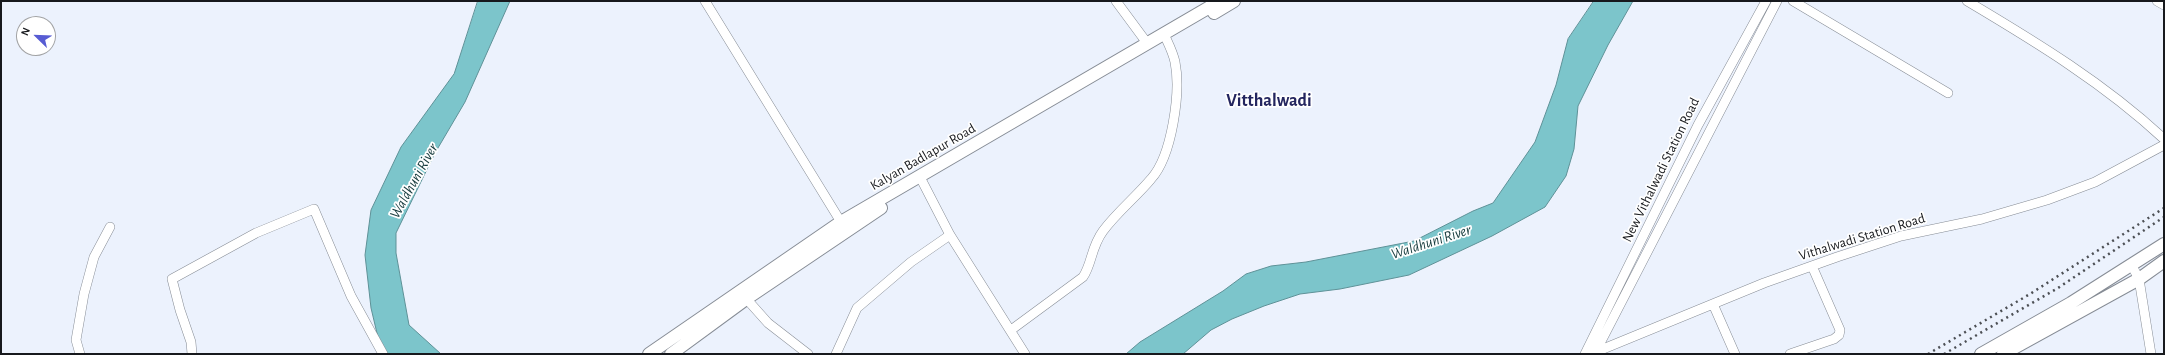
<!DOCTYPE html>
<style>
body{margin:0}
#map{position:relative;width:2165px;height:355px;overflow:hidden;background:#ecf2fd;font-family:"Alegreya Sans",sans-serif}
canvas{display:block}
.frame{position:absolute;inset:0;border:2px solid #17191d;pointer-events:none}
.north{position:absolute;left:16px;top:16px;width:40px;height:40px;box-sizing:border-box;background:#fff;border:1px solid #a2a3a5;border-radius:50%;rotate:293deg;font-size:11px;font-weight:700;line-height:16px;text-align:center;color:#17191d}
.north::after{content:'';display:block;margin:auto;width:14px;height:18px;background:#575cd3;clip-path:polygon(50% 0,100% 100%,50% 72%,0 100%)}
</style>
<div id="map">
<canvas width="2165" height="355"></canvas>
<div class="frame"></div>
<div class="north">N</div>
</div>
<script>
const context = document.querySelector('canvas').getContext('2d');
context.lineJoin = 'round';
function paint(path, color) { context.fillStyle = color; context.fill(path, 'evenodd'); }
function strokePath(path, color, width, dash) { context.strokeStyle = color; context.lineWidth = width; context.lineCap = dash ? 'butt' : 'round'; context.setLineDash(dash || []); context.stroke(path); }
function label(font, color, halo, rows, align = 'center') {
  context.font = font + ' "Alegreya Sans",sans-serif'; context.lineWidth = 3.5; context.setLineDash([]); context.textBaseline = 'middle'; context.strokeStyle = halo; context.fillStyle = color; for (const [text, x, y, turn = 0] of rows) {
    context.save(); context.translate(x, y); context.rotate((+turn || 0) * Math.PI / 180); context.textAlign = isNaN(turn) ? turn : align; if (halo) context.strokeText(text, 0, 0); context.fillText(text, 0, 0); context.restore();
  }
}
const water = new Path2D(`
 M478,1H510L465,102L435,153L396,233V253L409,325L441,354H384L381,350L371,308L365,255L371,210L401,147L454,74Z
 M1594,1H1633L1608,45L1578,106L1574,149L1566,176L1545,207L1492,236L1409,275L1340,289L1300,294L1264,306L1232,319L1211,330L1183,354H1126L1140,342L1223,291L1246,274L1271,266L1306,262L1414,241L1473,211L1493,203L1535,142L1556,85L1568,39Z`);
paint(water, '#7cc5cb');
strokePath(water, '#5e9197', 1);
const minor = new Path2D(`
 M705,1L844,227
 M1116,1L1147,43
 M1793,1L1948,93
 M1967,1C2036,42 2105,84 2164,139
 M2157,1L2164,5
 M920,177L950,235L1025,354
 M2132,266L2139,279L2151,354
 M743,295L768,323L808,354
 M1713,304L1735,354
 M1011,330L1083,277C1092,264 1091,247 1103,231C1117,212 1136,197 1151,179C1172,156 1181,92 1175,62C1173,52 1168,43 1164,34
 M1595,353L1777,1
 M80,354L76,340L84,294L94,257L110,227
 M192,354L191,342L180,310L172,279L256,233L314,209L351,296L383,354
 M836,354L857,308L911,262L950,235
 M1585,354L1698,125L1766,1
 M1591,354L1764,283L1837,257L1901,236L1982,219L2047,200L2095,182L2164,145
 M1790,354L1834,339L1839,335L1840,330L1812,266`);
const major = new Path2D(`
 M1214,13L1234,1
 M649,354L841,222L1220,1
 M671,354L746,299L881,208
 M1981,354L2071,303L2164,244
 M2003,354L2139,279L2164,261`);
strokePath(minor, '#868c95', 10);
strokePath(major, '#868c95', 14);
strokePath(minor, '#fff', 9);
strokePath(major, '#fff', 12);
strokePath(new Path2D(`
 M1928,354L2030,294L2164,208
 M1944,354L2058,288L2164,217`), '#4c4f54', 2.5, [2, 4]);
label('14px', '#17191d', '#fff', [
 ["Kalyan Badlapur Road",923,157,-30],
 ["New Vithalwadi Station Road",1661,170,-64],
 ["Vithalwadi Station Road",1862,237,-17]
]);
label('italic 15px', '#153a3c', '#fff', [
 ["Waldhuni River",414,181,-61],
 ["Waldhuni River",1431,242,-18]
]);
label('bold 18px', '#24265f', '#fff', [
 ["Vitthalwadi",1269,101]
]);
</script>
